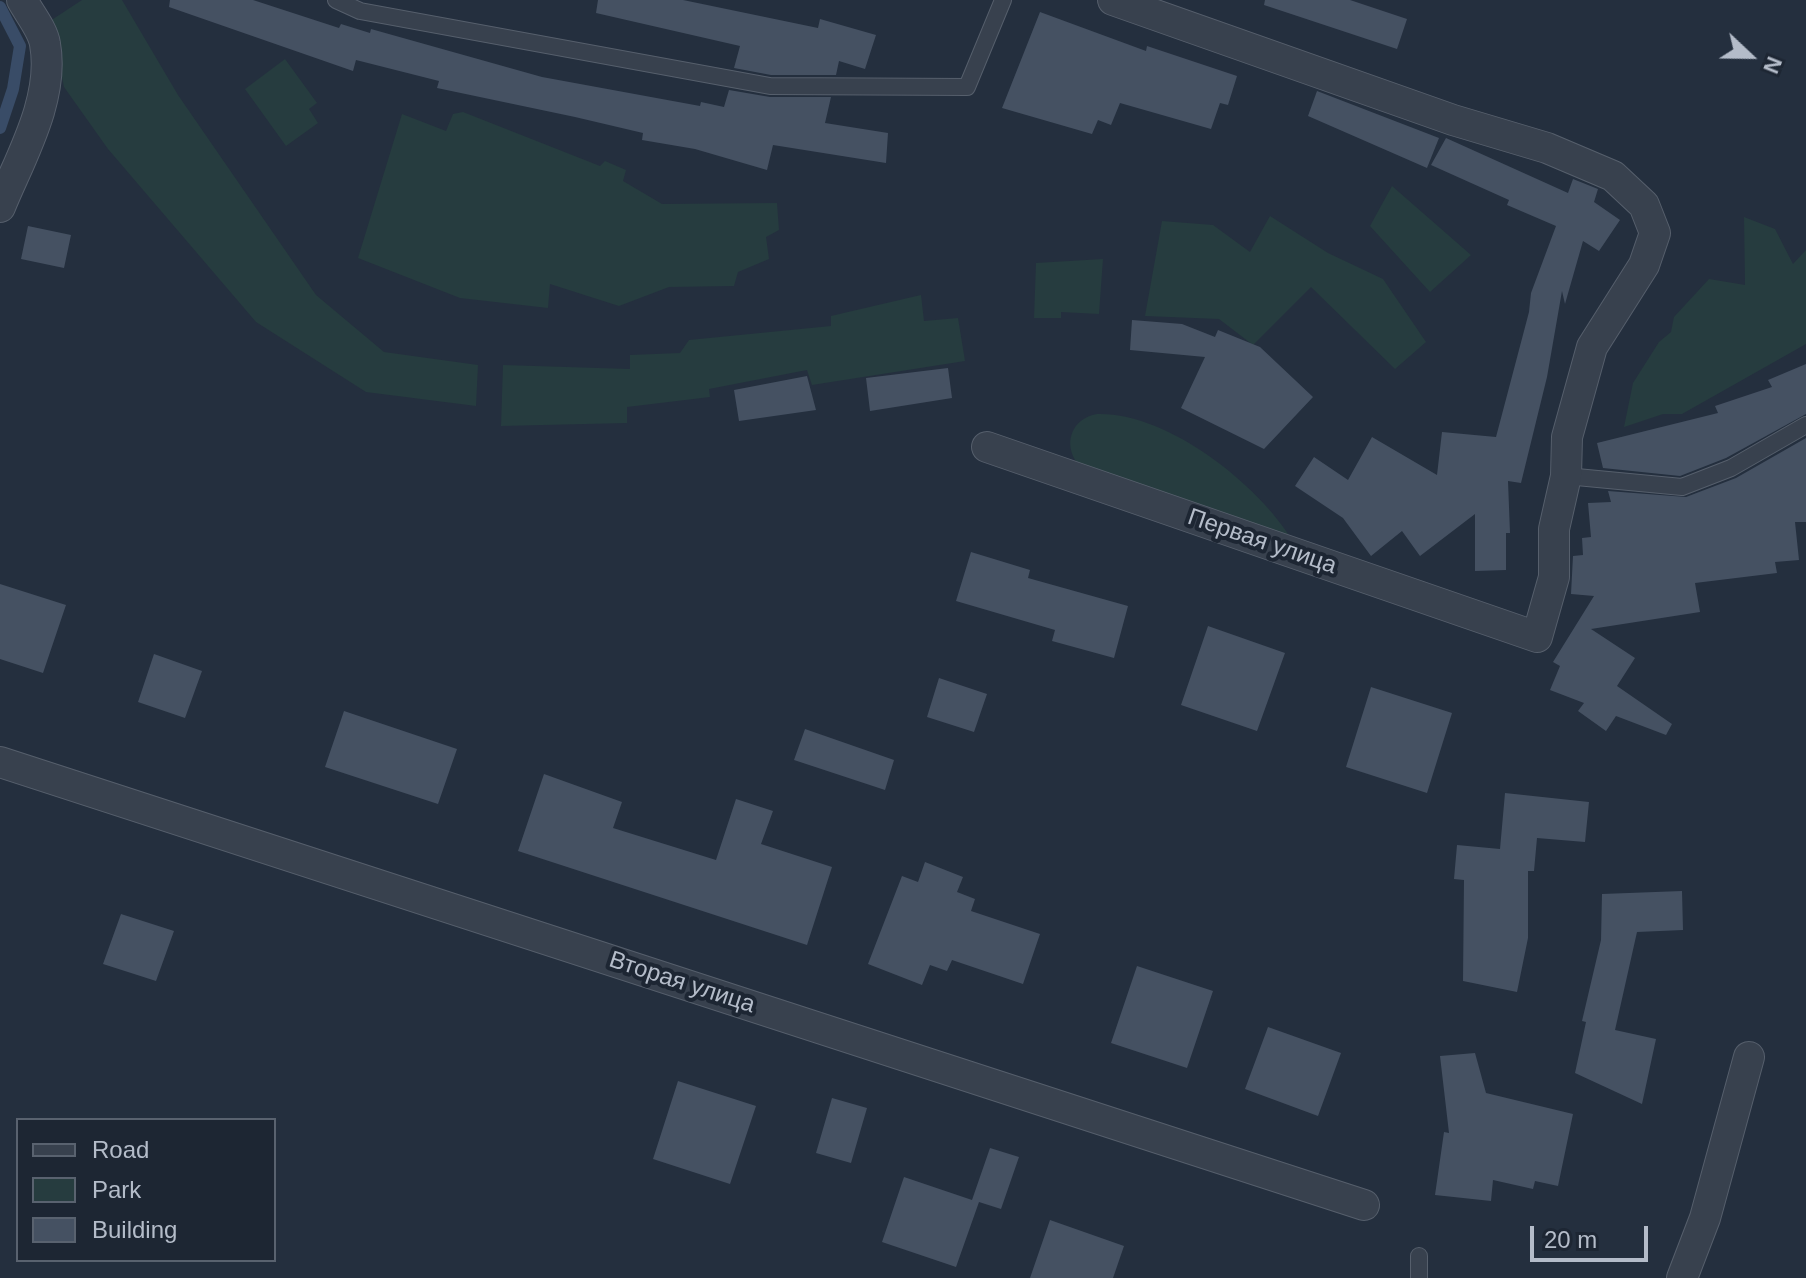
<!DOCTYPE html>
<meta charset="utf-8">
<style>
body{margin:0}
#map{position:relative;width:1806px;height:1278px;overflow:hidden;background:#242f3e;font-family:Helvetica,sans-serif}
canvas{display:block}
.legend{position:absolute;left:16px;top:1118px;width:260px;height:144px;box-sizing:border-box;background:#1d2633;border:2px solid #59626f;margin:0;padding:10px 14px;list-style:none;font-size:24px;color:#b4bcc9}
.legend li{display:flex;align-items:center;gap:16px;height:40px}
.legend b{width:40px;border:2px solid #59626f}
.north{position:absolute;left:1710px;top:16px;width:80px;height:80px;-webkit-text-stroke:6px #1d2633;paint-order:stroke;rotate:112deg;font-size:22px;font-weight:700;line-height:32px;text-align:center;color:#b4bcc9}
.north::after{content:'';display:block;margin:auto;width:28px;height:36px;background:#b4bcc9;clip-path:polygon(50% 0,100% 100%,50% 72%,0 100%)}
.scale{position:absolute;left:1530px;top:1226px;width:118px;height:36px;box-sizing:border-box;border:4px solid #b4bcc9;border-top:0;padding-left:10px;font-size:24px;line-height:28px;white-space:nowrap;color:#b4bcc9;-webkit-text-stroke:6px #1d2633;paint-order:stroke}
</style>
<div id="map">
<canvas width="1806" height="1278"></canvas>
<ul class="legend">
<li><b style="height:10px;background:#38414e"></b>Road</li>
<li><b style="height:22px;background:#263c3f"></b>Park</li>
<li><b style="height:22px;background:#455162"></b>Building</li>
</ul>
<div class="north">N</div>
<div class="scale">20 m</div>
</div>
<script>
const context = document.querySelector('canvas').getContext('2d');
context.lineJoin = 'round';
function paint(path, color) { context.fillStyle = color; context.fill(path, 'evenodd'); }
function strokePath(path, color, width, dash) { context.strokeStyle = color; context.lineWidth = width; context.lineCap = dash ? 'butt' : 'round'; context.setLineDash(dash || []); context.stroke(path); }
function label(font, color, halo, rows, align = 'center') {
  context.font = font + ' Helvetica,sans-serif'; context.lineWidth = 8; context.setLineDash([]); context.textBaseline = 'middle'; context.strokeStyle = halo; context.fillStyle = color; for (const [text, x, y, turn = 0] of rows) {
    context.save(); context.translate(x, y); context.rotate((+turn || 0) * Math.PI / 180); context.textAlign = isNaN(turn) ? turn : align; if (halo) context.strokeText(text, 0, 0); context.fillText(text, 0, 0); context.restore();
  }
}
paint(new Path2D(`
 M82,0H122L178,95L316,295L384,352L478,365L476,406L366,392L256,322L108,149L64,87L50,21Z
 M285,59L317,103L309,109L318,123L286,146L245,89Z
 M463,112L600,166L605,161L626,170L623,181L662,204L777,203L779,230L766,237L769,259L738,272L734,286L669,287L619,306L550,284L548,308L460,298L358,258L402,114L446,131L453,114Z
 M1392,186L1471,255L1430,292L1370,226Z
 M1270,216L1328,253L1383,279L1426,342L1395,369L1311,287L1253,345L1219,319L1145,316L1162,221L1213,225L1250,252Z
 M1744,217L1775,229L1793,264L1806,250V344L1682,414H1663L1624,427L1633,383L1659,342L1671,332L1674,317L1709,279L1745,285Z
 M1103,259L1099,314L1061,312V318H1034L1036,263Z
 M921,295L924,321L958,318L965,361L812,385L807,370L709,389L710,397L627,407V423L501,426L503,365L630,369V355L680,353L689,340L831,326V316Z
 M1097,414C1167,412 1257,483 1293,541L1078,464C1062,444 1072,418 1097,414Z`), '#263c3f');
strokePath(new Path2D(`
 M0,7L20,46L13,89L0,128`), '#394c67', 12);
paint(new Path2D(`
 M170,0H253L339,28L341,24L370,33L371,29L542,77L700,106L701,102L724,107L729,90L770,97H831L825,123L888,133L886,163L773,145L767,170L695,149L642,140L643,133L575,117L437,88L439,81L356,60L353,71L169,7Z
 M598,0H683L818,28L820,19L876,35L865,69L839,61L836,75H771L734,68L740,46L596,13Z
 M1265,0H1350L1407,19L1397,49L1264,5Z
 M1040,12L1146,51L1147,46L1237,76L1228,105L1220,103L1211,129L1120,103L1111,125L1098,120L1092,134L1002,108Z
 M1317,91L1439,138L1427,168L1308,116Z
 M1446,138L1568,193L1573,179L1598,189L1594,202L1620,220L1599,251L1583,241L1565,304L1562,291L1547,377L1521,483L1508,481L1510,533H1506V570L1475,571V514L1420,556L1402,531L1371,556L1343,518L1295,486L1314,457L1348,480L1372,437L1437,475L1442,432L1496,437L1529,312L1531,293L1556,226L1507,205L1509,200L1431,165Z
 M28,226L71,235L64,268L21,259Z
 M1132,320L1182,324L1215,337L1218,330L1260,347L1313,397L1264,449L1181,408L1205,357L1130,350Z
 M1806,364V414L1726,458L1680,476L1603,468L1597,443L1718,413L1715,406L1772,387L1768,380Z
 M948,368L952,398L870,411L866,378Z
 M807,376L816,410L739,421L734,390Z
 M1806,438V522H1795L1799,560L1775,562L1777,573L1695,583L1700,612L1591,629L1635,658L1617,686L1672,724L1666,735L1616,716L1606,731L1578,711L1584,703L1550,690L1560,666L1553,662L1594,596L1571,594L1573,556L1583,555L1582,538L1591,537L1588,503L1611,502L1608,491L1686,497L1736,478Z
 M971,552L1030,570L1028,578L1128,606L1114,658L1052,641L1055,630L956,601Z
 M0,584L66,605L43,673L0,659Z
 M1208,626L1285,653L1257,731L1181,705Z
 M154,654L202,671L185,718L138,702Z
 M939,678L987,694L974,732L927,717Z
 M1371,687L1452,713L1427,793L1346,767Z
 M344,711L457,749L438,804L325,767Z
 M805,729L894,760L885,790L794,760Z
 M544,774L622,802L613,828L716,860L736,799L773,811L761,844L832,867L807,945L518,851Z
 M1505,793L1589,802L1585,842L1537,838L1534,871H1528V938L1517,992L1463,981L1464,880L1454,879L1457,845L1500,849Z
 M925,862L963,877L957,892L975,899L971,911L1040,934L1023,984L952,960L947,971L930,965L922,985L868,964L902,876L918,882Z
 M1682,891L1683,930L1637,932L1615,1030L1656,1039L1642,1104L1575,1073L1586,1022L1582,1021L1601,940L1602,894Z
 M121,914L174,931L156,981L103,964Z
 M1137,966L1213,991L1187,1068L1111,1043Z
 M1268,1027L1341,1053L1318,1116L1245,1089Z
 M1475,1053L1486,1093L1573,1114L1558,1186L1535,1181L1533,1189L1493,1180L1491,1201L1435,1195L1444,1132L1449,1133L1440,1056Z
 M678,1081L756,1106L730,1184L653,1159Z
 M832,1098L867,1108L851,1163L816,1153Z
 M990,1148L1019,1157L1001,1209L979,1202L956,1267L882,1242L904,1177L972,1200Z
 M1050,1220L1124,1246L1113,1278H1030Z`), '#455162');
const lane = new Path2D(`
 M336,0L360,11L770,86L967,87L1003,0
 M1566,476L1682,487L1731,468L1806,425
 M1419,1278V1256`);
const street = new Path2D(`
 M0,207C20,158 55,99 45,44C43,30 29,13 22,0
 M987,447L1537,637L1554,577V529L1566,476L1567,437L1592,347L1644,265L1655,233L1644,205L1613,176L1547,148L1453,120L1113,0
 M0,762L1364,1205
 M1682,1278L1705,1218L1749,1057`);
strokePath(lane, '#565f6c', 18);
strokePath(street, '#565f6c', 32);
strokePath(lane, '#38414e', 16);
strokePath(street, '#38414e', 30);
label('24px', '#b4bcc9', '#1d2633', [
 ["Первая улица",1262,542,19],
 ["Вторая улица",682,983,18]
]);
</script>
